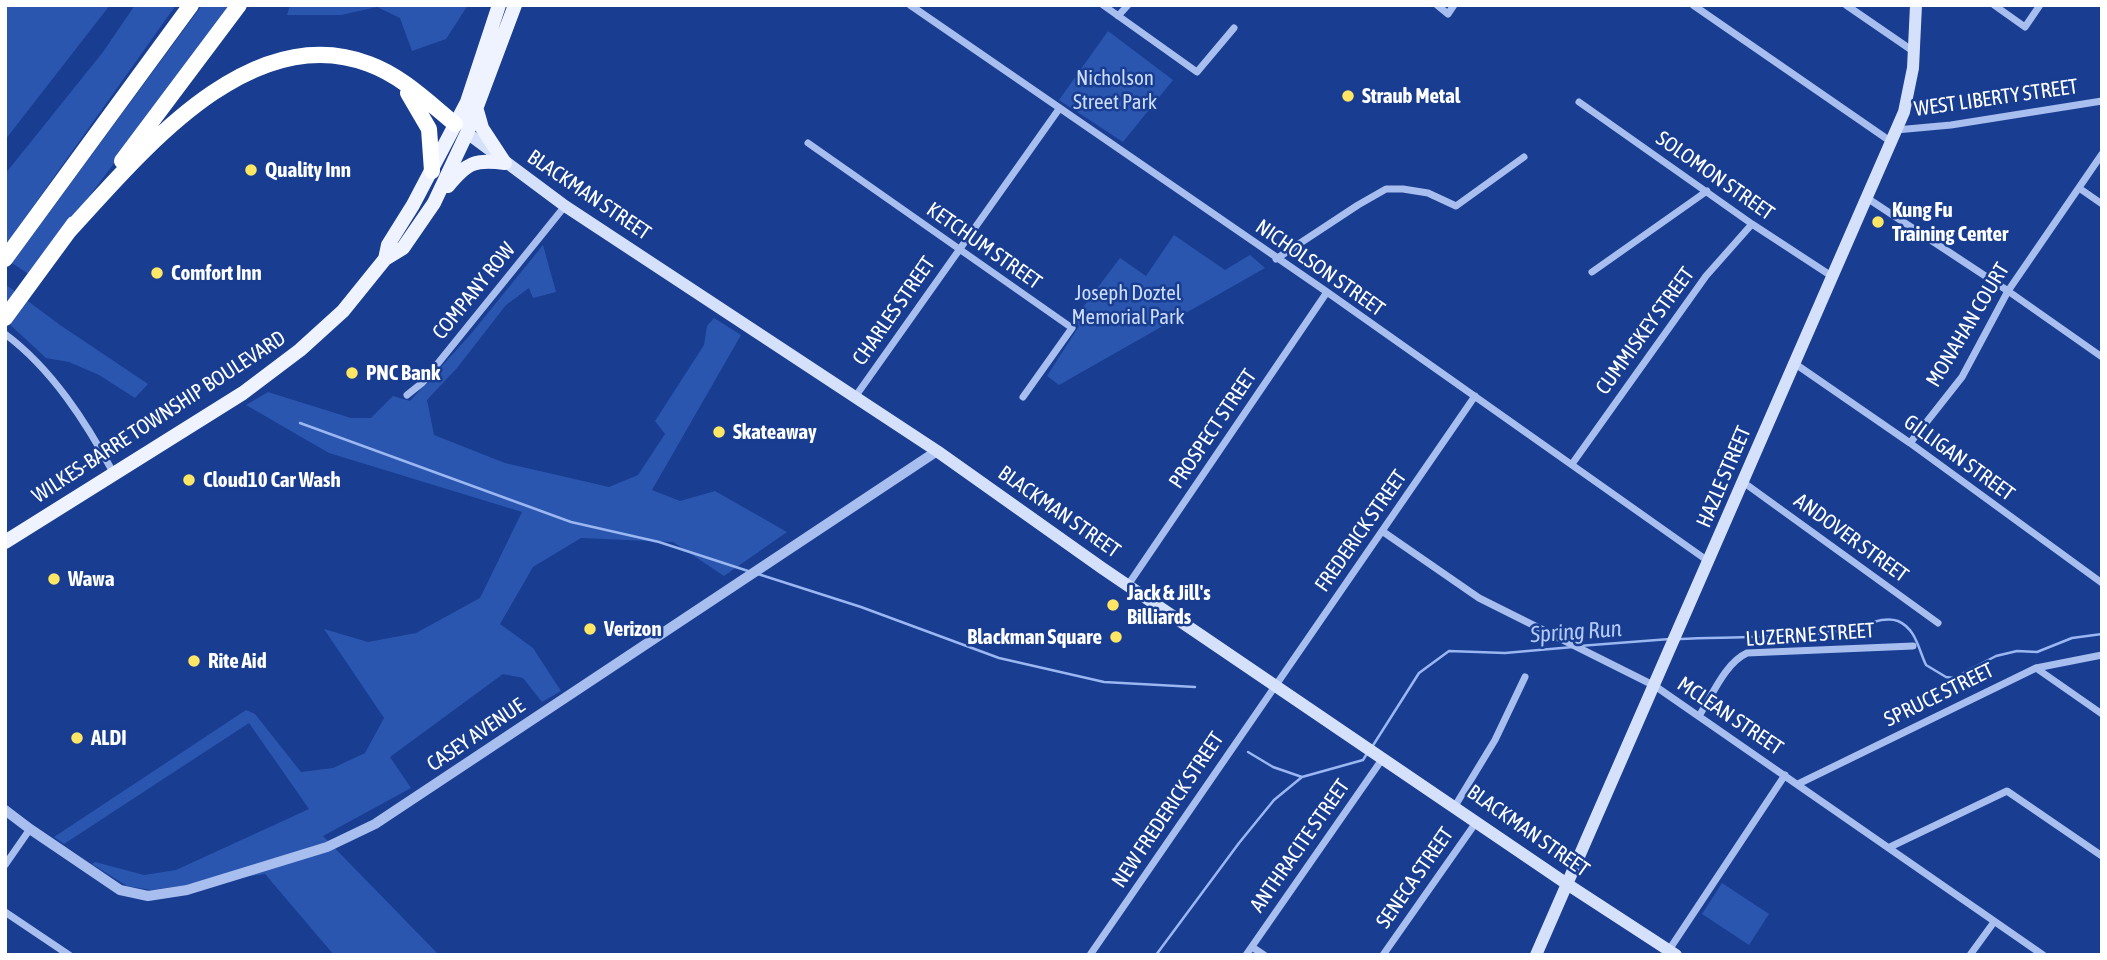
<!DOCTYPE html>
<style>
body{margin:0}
#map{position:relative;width:2107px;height:960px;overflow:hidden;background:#183d91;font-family:"Asap Condensed",sans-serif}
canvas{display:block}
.frame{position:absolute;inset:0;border:7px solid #fff;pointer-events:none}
</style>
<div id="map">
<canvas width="2107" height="960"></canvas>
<div class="frame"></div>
</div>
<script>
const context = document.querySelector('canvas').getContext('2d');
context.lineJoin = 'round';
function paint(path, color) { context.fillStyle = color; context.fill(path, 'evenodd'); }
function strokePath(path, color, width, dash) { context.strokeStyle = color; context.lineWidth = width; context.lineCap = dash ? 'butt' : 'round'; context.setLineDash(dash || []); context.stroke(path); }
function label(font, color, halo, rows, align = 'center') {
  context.font = font + ' "Asap Condensed",sans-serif'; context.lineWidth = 5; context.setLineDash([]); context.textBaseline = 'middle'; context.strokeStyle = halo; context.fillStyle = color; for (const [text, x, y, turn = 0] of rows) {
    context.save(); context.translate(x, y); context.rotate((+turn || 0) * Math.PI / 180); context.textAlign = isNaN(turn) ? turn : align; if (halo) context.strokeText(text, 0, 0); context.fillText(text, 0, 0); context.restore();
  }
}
paint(new Path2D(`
 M5,5H110L5,140Z
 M135,5H176L5,246V174L103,52Z
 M202,5H233L30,275L12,263Z
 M290,5H468L446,39L412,51L400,18L377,7L341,15H287Z
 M1108,31L1173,80L1123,142L1059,100Z
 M1174,235L1225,270L1250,255L1265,268L1059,385L1047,376L1079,326L1074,319L1120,258L1146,276Z
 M543,245L556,292L533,298L529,288L506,305L457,368L427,400L434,435L505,463L609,487L638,475L665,434L655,421L704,345L707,326L714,318L741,335L652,490L680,501L715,491L787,532L724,576L673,542L581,538L533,567L500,624L533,648L561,691L542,702L523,678L503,674L390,757L411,788L323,836L439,955H334L265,874L151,890L127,886L92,864L95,862L144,875L176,870L309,809L249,723L64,844L54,837L246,710L255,714L301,772L333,768L365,753L384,718L324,629L368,642L416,633L480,598L522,512L329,453L246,405L268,392L351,418H371L393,396L410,401L470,335Z
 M5,284L60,325L148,384L135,398L99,375L69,362L46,358L5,320Z
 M1722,883L1769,914L1749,945L1702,914Z`), '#2b56af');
strokePath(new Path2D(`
 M300,423L571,522L659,542L748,571
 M758,574L861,607L999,658L1104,682L1195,687
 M1680,639C1733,637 1795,638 1846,630C1863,628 1881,615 1898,621C1916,629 1918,648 1926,665L1946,677L1954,678L1996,656L2017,651L2037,652L2072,638L2102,634
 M1579,646L1670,639
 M1372,747L1419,673L1449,651L1505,653L1573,647
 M1248,752L1273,767L1302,777
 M1156,955L1239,843L1274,800L1302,777L1363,760L1368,752`), '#9ab7f2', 2.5);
strokePath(new Path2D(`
 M910,5L1327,292L1708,561
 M1103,5L1197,72L1234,28
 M1437,5L1448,14L1454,5
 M1693,5L1890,141
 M1846,5L1913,51
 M1994,5L2025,27L2040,5
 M1118,16L1128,5
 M1579,102L1752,224L1833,277
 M1896,130L1951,125L2102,101
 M808,143L1072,328L1023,397
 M2079,188L2102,204
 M1867,198L2008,291L2102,357
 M1276,259L1358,205L1386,189H1403L1428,193L1456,206L1524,157
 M1592,272L1707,191
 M5,334C52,369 86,422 114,474
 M1794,363L1910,443L2102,583
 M407,395L422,383L565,206
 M855,397L1059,109
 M1910,443L1962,377L2008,291L2102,154
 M1572,464L1706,276L1752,224
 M1743,482L1938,623
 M1382,531L1479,598L1655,686L2043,955
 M1128,585L1327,292
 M2036,668L2102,714
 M1699,716C1712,696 1725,663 1747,653L1913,646
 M1798,784L2036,668L2102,655
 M1455,806L1495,740L1525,677
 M1890,847L2007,791L2102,856
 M5,865L30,829
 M5,912L69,955
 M1252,947L1264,955
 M1669,950L1785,775
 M1090,955L1475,396
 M1246,955L1383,758
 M1383,955L1477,821
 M1970,955L1994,922`), '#a7beef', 7);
strokePath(new Path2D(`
 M5,810L30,829L120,890L148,896L187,890L327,847L375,824L937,451`), '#a7beef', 10);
strokePath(new Path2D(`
 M467,133L565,206L937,451L1102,568L1567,884L1676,955
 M1536,955L1904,112L1913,68L1916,5`), '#d5e0fb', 12);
strokePath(new Path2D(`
 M476,107L482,128L505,163
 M448,186C467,163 474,159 505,163
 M385,259L388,245L413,205L467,102L499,5
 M5,542L243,393L300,350L343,311L385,259L403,248L434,203L467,133L515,5`), '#eff3ff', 14);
strokePath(new Path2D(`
 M408,93L429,129L432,171
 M122,161L239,5
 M68,232C139,155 249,18 369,64C402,76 428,102 455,124
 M5,259L191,5
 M5,318L74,224`), '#fff', 16);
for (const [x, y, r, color] of [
 [1348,96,7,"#ffe765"],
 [251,170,7,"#ffe765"],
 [1878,222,7,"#ffe765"],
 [157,273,7,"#ffe765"],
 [352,373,7,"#ffe765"],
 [719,432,7,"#ffe765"],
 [189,480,7,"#ffe765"],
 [54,579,7,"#ffe765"],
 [1113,605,7,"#ffe765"],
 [590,629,7,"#ffe765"],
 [1116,637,7,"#ffe765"],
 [194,661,7,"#ffe765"],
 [77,738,7,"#ffe765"]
]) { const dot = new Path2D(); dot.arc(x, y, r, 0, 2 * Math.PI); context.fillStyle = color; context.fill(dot); strokePath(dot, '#183d91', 2.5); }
label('21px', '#cddcfb', '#183d91', [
 ["Nicholson",1115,78],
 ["Street Park",1115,102],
 ["Joseph Doztel",1128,293],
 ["Memorial Park",1128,317]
]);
label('bold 21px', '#fff', '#183d91', [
 ["Straub Metal",1362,96],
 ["Quality Inn",265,170],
 ["Kung Fu",1892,210],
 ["Training Center",1892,234],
 ["Comfort Inn",171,273],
 ["PNC Bank",366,373],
 ["Skateaway",733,432],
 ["Cloud10 Car Wash",203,480],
 ["Wawa",68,579],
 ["Jack & Jill's",1127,593],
 ["Billiards",1127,617],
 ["Verizon",604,629],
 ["Blackman Square",1102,637,"right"],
 ["Rite Aid",208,661],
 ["ALDI",91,738]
], 'left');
label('21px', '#fff', '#183d91', [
 ["WEST LIBERTY STREET",1996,98,-8],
 ["SOLOMON STREET",1715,176,35],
 ["BLACKMAN STREET",589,195,34],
 ["KETCHUM STREET",984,246,35],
 ["NICHOLSON STREET",1320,268,35],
 ["COMPANY ROW",474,291,-51],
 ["CHARLES STREET",894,311,-55],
 ["MONAHAN COURT",1968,325,-59],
 ["CUMMISKEY STREET",1645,331,-54],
 ["WILKES-BARRE TOWNSHIP BOULEVARD",159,417,-33],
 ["PROSPECT STREET",1213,429,-56],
 ["GILLIGAN STREET",1959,458,36],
 ["HAZLE STREET",1724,477,-67],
 ["BLACKMAN STREET",1059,512,35],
 ["FREDERICK STREET",1361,531,-55],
 ["ANDOVER STREET",1851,538,36],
 ["LUZERNE STREET",1810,635,-4],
 ["SPRUCE STREET",1939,695,-26],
 ["MCLEAN STREET",1730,716,34],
 ["CASEY AVENUE",476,735,-34],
 ["NEW FREDERICK STREET",1168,810,-56],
 ["BLACKMAN STREET",1528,831,35],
 ["ANTHRACITE STREET",1300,846,-55],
 ["SENECA STREET",1415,878,-55]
]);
label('italic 23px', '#b3c9f6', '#183d91', [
 ["Spring Run",1576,632,-4]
]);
</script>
